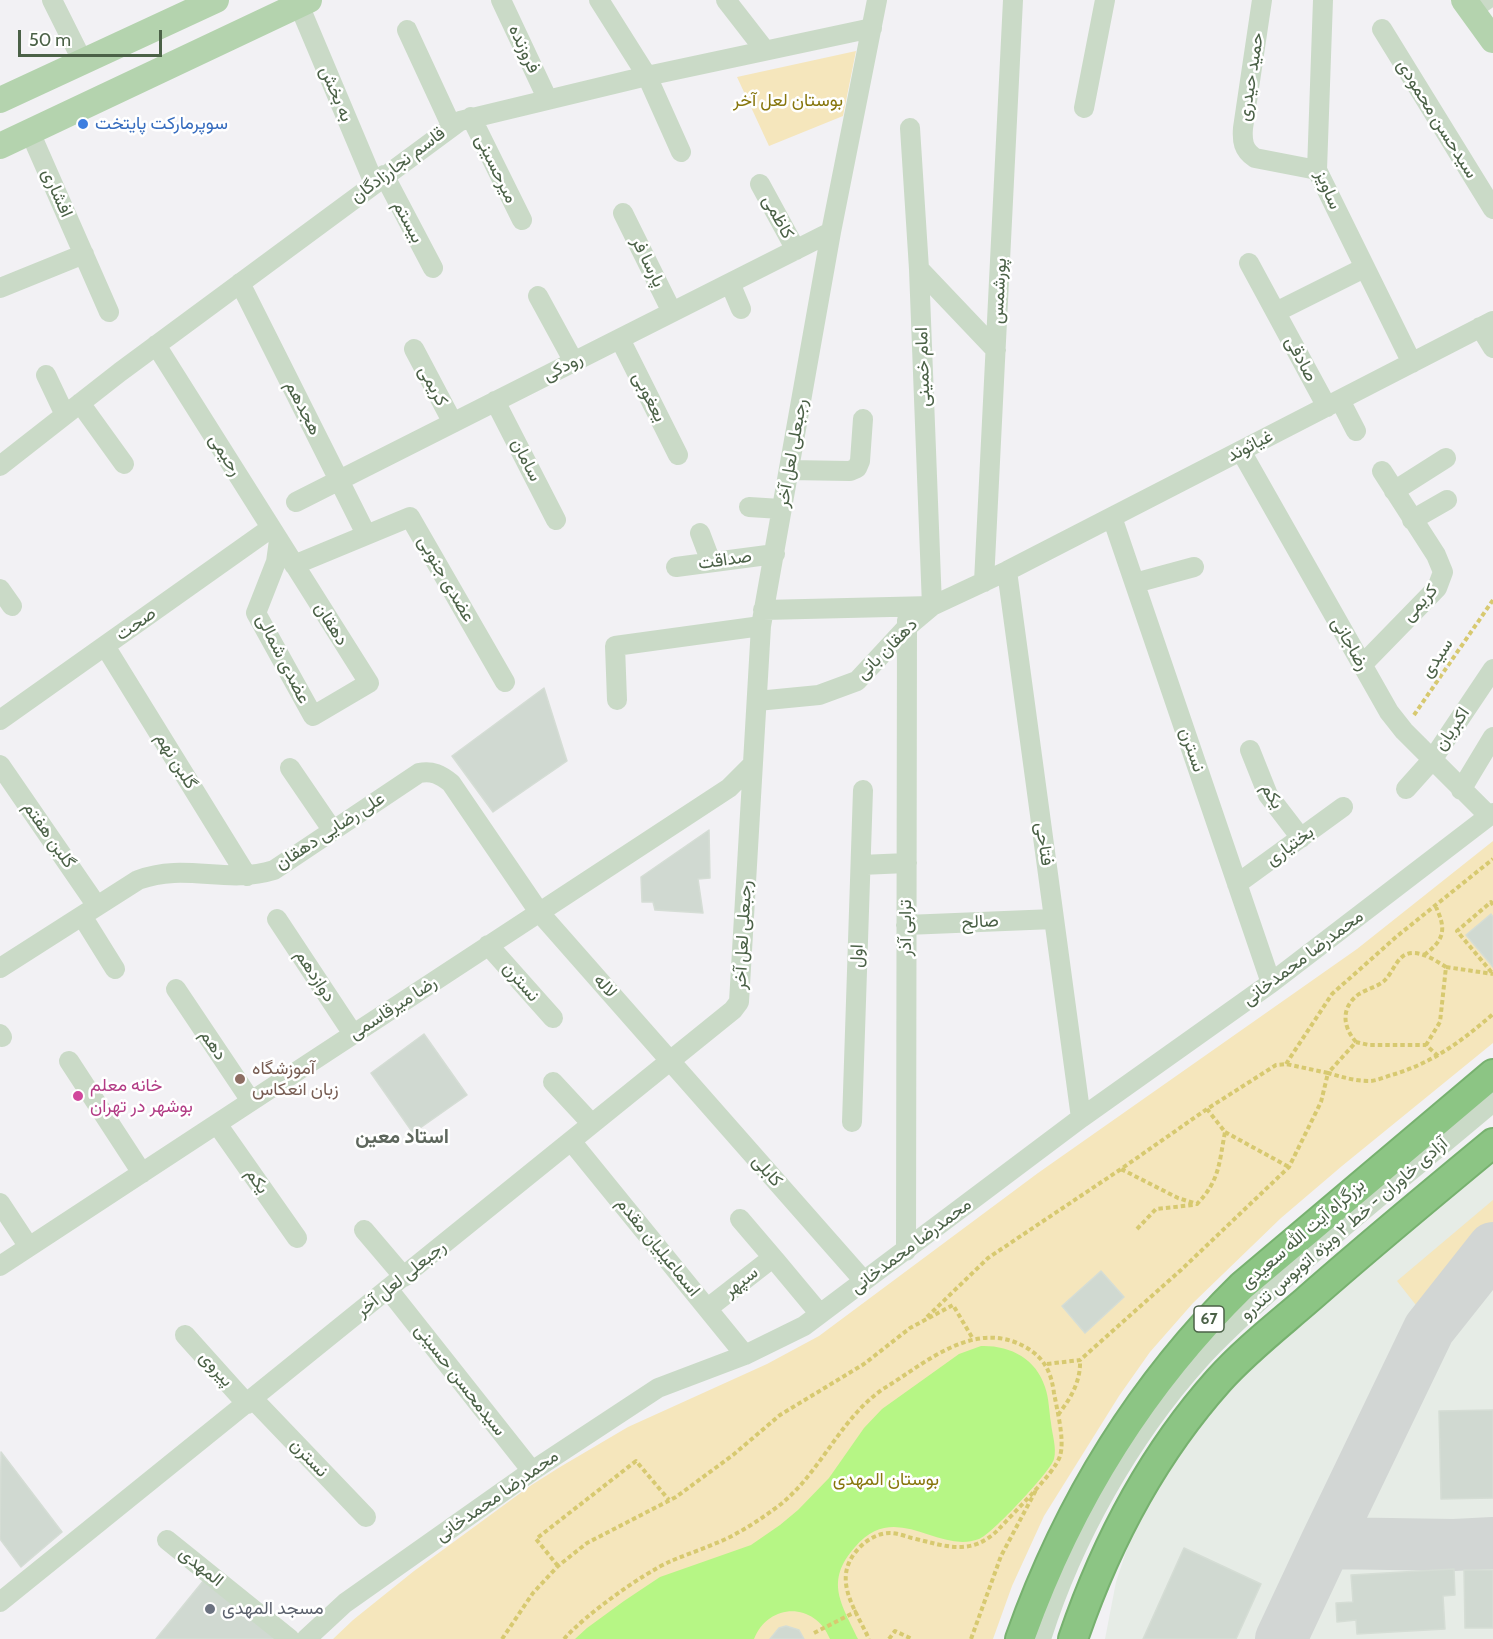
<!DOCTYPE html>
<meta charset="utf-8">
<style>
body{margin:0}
#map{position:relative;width:1493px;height:1639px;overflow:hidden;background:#f2f1f4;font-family:Cabin,sans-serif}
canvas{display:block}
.scale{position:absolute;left:18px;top:30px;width:144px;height:27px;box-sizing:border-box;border:3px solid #4b6147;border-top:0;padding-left:8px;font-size:18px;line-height:21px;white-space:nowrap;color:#4b6147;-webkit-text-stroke:4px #fff;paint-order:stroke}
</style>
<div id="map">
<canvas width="1493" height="1639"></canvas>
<div class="scale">50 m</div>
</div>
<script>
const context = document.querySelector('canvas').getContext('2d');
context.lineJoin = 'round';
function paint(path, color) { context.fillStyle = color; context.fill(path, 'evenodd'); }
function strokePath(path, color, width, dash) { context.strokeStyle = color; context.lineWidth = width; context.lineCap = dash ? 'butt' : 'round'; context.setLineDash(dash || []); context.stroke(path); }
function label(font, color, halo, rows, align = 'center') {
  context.font = font + ' Cabin,Vazirmatn,sans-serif'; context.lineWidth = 5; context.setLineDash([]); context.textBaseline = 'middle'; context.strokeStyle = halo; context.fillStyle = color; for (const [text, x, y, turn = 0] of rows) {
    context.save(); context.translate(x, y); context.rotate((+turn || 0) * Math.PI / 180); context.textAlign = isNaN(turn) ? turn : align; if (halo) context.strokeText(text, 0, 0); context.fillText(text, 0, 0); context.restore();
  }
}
paint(new Path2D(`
 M1493,1158V1639H1105L1116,1582L1130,1540L1177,1454L1236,1381L1263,1352Z`), '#e6ece6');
paint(new Path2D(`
 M856,51L843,116L769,146L737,77Z
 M1493,841V1043L1342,1166L1281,1218L1193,1303L1150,1352L1119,1396L1044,1516L1012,1586L993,1639H333L353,1620L414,1571L530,1486L560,1467L628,1427L767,1364L819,1336L1038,1173L1357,949Z
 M1493,1200V1237L1423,1314L1397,1281Z`), '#f5e6bc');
paint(new Path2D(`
 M981,1346C1009,1345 1036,1358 1045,1387C1049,1398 1049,1411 1051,1423C1052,1434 1057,1448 1054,1459C1051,1471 991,1535 979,1539C938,1555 896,1499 855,1547C824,1582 842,1604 858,1639H830C815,1602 769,1602 754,1639H575L587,1628L624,1601L660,1577L751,1545L780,1525L798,1510L829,1478L864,1428L882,1409L959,1354Z`), '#b6f685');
strokePath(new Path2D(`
 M1326,1543L1429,1329L1493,1248
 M1281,1639L1326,1543L1454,1545L1493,1543`), '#d2d6d4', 52);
const building = new Path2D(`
 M544,688L567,761L493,812L452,756Z
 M709,830L710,878L698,879L703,913L655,910L653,902H642L641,877Z
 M1491,914L1493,917V967L1466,935Z
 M424,1034L467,1095L413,1133L371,1073Z
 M1101,1271L1124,1297L1085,1333L1062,1306Z
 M1493,1410V1498L1441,1499L1439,1411Z
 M1,1452L62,1532L21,1567L0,1539Z
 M1184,1548L1261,1584L1236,1639H1143Z
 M1454,1569L1455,1595L1443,1596L1445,1629L1357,1634L1356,1620L1337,1622L1336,1603L1353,1602L1351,1575Z
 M1464,1570H1493V1628H1465Z
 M204,1580L277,1639H156Z
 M786,1626L799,1630L804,1639H770L779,1628Z`);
paint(building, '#d0d9d1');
strokePath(building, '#d5ddd5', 1.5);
const highway = new Path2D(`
 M1020,1639C1068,1504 1139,1387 1242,1286L1493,1074
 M1073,1639C1105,1545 1153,1454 1219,1380C1245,1351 1277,1326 1306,1301C1367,1247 1430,1195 1493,1143`);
strokePath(highway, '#77b16f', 32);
strokePath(new Path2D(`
 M1414,715L1493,600
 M1493,905L1491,902L1457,931L1493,974
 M1424,955C1446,939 1446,928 1435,905
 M1446,967L1493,974
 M1356,1042C1342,1026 1341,1007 1359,994C1367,989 1377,987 1384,981C1394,972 1397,953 1413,953C1425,953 1436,961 1446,967L1440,1022L1426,1045
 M1438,1056L1426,1045H1369L1356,1042L1328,1073C1342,1077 1355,1081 1369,1081C1377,1081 1387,1076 1395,1074C1434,1062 1463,1040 1493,1014
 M1286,1064L1332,994L1396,937L1493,859
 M1225,1132L1289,1167
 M1137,1229L1156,1209L1193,1205
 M927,1317L988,1258L1121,1169
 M1047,1364L1080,1360L1181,1270L1289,1167L1321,1102L1328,1073L1286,1064L1276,1065L1207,1109L1121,1169L1178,1198L1197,1204C1220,1180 1219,1163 1225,1132L1207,1109
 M1058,1415C1070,1399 1081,1382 1080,1360
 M558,1566L536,1539L636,1461L669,1500
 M814,1633L857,1611
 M502,1639L533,1593L558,1566L587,1543L676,1497L733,1455L780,1415L864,1364L910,1328L953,1305L973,1339
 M564,1639C585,1615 642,1574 671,1561C685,1555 700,1550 714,1544C735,1536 755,1523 773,1510C819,1478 837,1421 883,1389C926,1363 975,1317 1027,1348C1045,1359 1051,1372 1054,1393C1057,1410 1065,1440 1060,1456C1055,1473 1012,1514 999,1529C971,1557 946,1546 912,1538C905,1536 897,1533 890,1533C879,1533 868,1539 861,1546C829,1577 855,1608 869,1639
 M889,1639L895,1631L912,1639
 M971,1639L1001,1556L1036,1490`), '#d7c970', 4, [4.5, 3]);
strokePath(new Path2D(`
 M52,0L83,62
 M501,0L547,98
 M599,0L647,76L681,152
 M726,0L764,49
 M1262,0L1243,128C1242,141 1243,150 1255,158L1317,170
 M1323,0L1317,170L1412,363
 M299,5L374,183
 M1470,11L1486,0
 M1382,29L1493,209
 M407,30L451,125
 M1084,108L1105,0
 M471,117L522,220
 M30,132L109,312
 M384,175L433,268
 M760,184L796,250
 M623,213L672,312
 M1249,263L1327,407
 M919,269L996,350
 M240,283L366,534
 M730,283L741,309
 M0,288L84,254
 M538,296L574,362
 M1276,312L1364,268
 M1480,327L1493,348
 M620,339L678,455
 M156,345L369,683L313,716L256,613L276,562L279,540
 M414,349L453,423
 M46,375L65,415
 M1340,400L1356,431
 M495,401L556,520
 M80,403L124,464
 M1241,451L1389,712L1404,731L1489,816
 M0,466L120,372L460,121L647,76L872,28
 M789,470L850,471L857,468L860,461L863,419
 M1394,491L1446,458
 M296,502L831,232
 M749,507L781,509
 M1112,517L1271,983
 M1412,520L1447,500
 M700,533L711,562
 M294,565L410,517L505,682
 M676,567L775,554
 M1007,571L1081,1118
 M984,582L1013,0
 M1135,583L1194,567
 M0,589L12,606
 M763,610L932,606L919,269L910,128
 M105,646L247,876
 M1362,665L1437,588L1443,572L1436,555L1382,471
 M617,700L615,646L761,626
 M757,701L819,695L857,681L907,627L932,606L1007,571L1493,321
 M0,720L271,528
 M1250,750L1268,795L1301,838
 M0,765L97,906
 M290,768L333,831
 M1406,789L1432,760L1493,669
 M1461,790L1493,737
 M861,865L907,863
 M1237,884L1343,807
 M82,916L115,969
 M277,919L353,1034
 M906,925L1054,919
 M488,945L553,1018
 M0,968L138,880C186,862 225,885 274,870L419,773C432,770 441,775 451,783L539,912L864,1281
 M176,989L251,1101
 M0,1034L2,1037
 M69,1061L142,1173
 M553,1082L592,1124
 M852,1122L863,790
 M217,1124L297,1238
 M571,1141L745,1355
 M0,1203L29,1247
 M740,1219L775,1260
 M364,1230L404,1277
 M906,1251L907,620
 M0,1266L729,788L752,765
 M388,1289L532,1471
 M708,1308L771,1259L775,1260L820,1314
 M185,1335L247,1404
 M253,1399L366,1517
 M167,1540L290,1639
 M0,1602L733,1010L739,1002L761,626L831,232L877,0
 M306,1639L345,1603L532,1471L658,1388L745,1355L804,1326L820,1314L1081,1118L1271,983L1493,813
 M1041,1639C1072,1540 1130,1437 1199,1360C1229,1327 1262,1299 1295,1269C1359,1212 1427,1158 1493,1102`), '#cadac7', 20);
strokePath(new Path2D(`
 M1464,0L1493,40
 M0,100L216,0
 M0,146L309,0`), '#b4d3ae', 26);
strokePath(highway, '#8cc584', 28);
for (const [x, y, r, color] of [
 [83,124,6,"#3f7fe0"],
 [240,1079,6,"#8d6e63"],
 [78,1096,6,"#d1479c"],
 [210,1609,6,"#6b7280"]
]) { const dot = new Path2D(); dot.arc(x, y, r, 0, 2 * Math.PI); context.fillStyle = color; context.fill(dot); strokePath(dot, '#fff', 2); }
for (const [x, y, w] of [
 [1209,1319,30]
]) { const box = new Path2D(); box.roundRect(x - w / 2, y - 13, w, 26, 4.5); context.fillStyle = '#fff'; context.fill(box); strokePath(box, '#4b6147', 1.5); }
label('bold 16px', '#4b6147', null, [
 ["67",1209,1319]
]);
label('18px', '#4b6147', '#fff', [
 ["فروزنده",524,49,65],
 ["حمید حیدری",1251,77,-81],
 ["به بخش",336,94,67],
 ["سیدحسن محمودی",1437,119,58],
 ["قاسم نجارزادگان",398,165,-37],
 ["میرحسینی",496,169,64],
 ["ساویز",1328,190,67],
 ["افشاری",57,193,66],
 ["کاظمی",778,217,62],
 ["بیستم",408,222,62],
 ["پارسا فر",648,262,64],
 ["پورشمس",999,291,-87],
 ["صادقی",1301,359,62],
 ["رودکی",563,367,-27],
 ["امام خمینی",923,367,-92],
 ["کریمی",433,386,62],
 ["یعغوبی",649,397,63],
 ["هجدهم",303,408,63],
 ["غیاثوند",1250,446,-27],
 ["رجبعلی لعل آخر",792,453,-80],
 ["رحیمی",225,455,58],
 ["سامان",526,460,63],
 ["صداقت",725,560,-8],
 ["عضدی جنوبی",446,579,60],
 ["کریمی",1420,603,-48],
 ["صحت",136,624,-35],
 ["دهقان",331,624,58],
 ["رضاجانی",1350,644,60],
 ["دهقان بانی",887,649,-45],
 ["سیدی",1437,658,-56],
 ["عضدی شمالی",283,659,63],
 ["اکبریان",1452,729,-56],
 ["نسترن",1192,750,71],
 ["گلبن نهم",176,761,58],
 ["یکم",1272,796,59],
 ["علی رضایی دهقان",330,831,-33],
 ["گلبن هفتم",49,835,55],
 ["فتاحی",1044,844,82],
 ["بختیاری",1290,846,-36],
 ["صالح",980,922,-3],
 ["ترابی آذر",906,928,-90],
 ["رجبعلی لعل آخر",743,935,-87],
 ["اول",857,956,-88],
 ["محمدرضا محمدخانی",1303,958,-37],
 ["دوازدهم",315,976,57],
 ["نسترن",521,982,49],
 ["لاله",605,986,49],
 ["رضا میرقاسمی",393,1008,-33],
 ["دهم",213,1045,56],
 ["کابلی",767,1171,49],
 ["یکم",257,1181,55],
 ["آزادی خاوران - خط ۲ ویژه اتوبوس تندرو",1344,1229,-41],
 ["بزرگراه آیت الله سعیدی",1303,1234,-41],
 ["محمدرضا محمدخانی",911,1246,-37],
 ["اسماعیلیان مقدم",658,1247,51],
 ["رجبعلی لعل آخر",401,1279,-39],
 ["سپهر",741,1282,-38],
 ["پیروی",216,1369,48],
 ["سیدمحسن حسینی",460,1380,52],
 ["نسترن",309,1458,46],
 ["محمدرضا محمدخانی",497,1496,-35],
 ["المهدی",201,1567,39]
]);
label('18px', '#87760d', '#fff', [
 ["بوستان لعل آخر",788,101],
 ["بوستان المهدی",886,1480]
]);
label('18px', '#366cbe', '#fff', [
 ["سوپرمارکت پایتخت",95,124]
], 'left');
label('18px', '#785e54', '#fff', [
 ["آموزشگاه",252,1069],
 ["زبان انعکاس",252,1090]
], 'left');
label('18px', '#b23c85', '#fff', [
 ["خانه معلم",90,1086],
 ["بوشهر در تهران",90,1107]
], 'left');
label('18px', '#5b616d', '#fff', [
 ["مسجد المهدی",222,1609]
], 'left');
label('bold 20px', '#5e675d', '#fff', [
 ["استاد معین",402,1137]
]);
</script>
